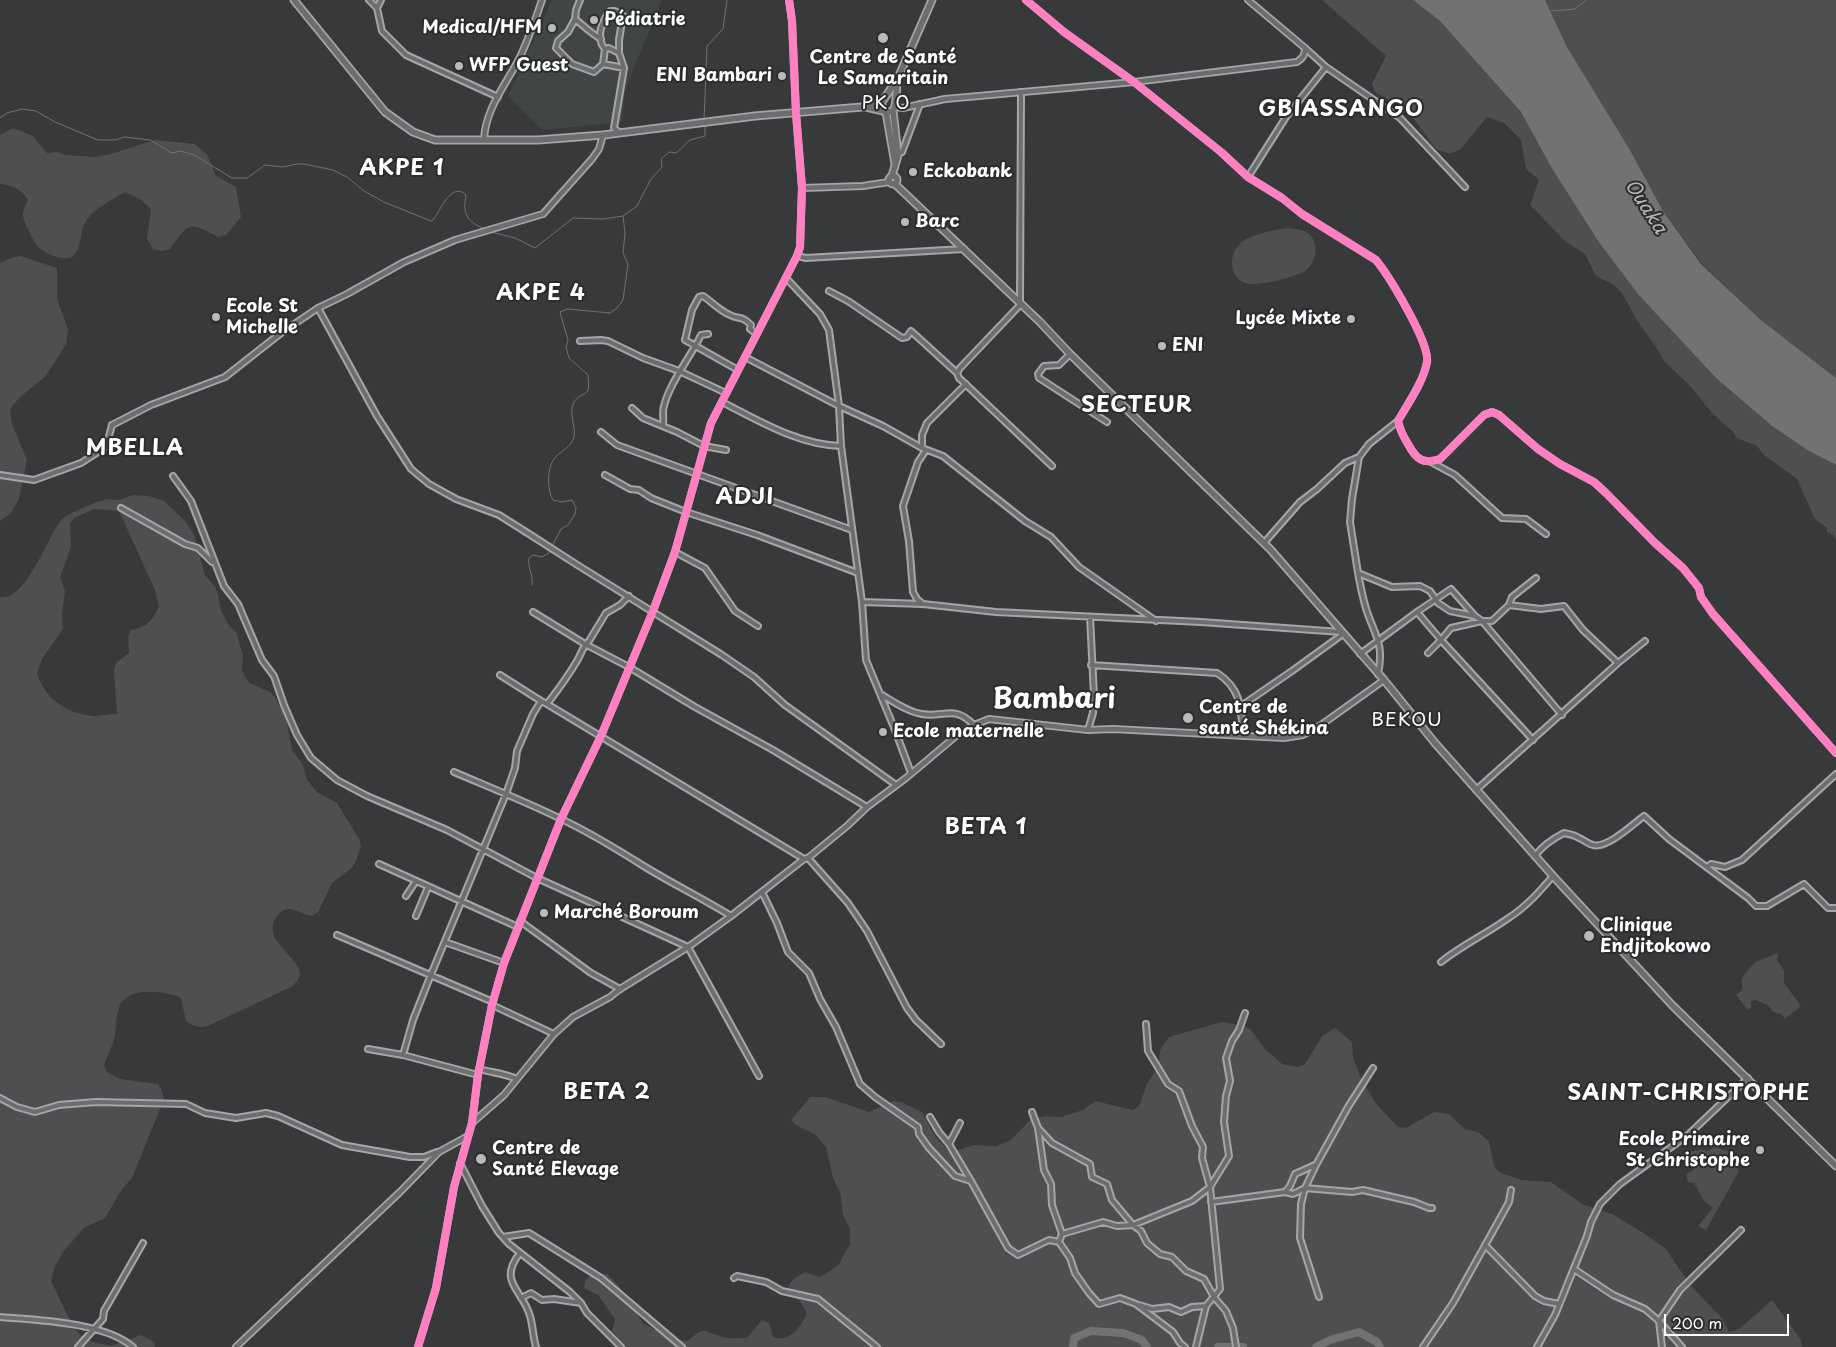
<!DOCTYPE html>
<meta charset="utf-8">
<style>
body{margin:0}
#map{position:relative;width:1836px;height:1347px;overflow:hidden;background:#38393a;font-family:"Playpen Sans",sans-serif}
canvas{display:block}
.scale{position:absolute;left:1664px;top:1314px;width:125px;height:22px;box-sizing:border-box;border:2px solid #fff;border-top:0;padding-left:6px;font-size:15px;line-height:18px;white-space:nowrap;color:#fff;-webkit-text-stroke:4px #2a2d2e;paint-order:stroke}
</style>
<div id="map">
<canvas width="1836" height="1347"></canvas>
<div class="scale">200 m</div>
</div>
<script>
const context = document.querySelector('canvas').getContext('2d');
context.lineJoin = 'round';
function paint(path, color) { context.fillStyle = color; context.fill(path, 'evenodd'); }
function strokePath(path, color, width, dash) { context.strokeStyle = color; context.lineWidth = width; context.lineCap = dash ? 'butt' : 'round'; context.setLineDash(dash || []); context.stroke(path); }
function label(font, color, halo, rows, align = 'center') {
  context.font = font + ' "Playpen Sans",sans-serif'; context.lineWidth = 4; context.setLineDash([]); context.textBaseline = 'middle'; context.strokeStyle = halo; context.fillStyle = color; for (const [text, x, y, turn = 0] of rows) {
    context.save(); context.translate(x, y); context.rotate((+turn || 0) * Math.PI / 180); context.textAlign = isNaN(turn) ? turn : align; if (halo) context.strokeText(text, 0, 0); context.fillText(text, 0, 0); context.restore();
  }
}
paint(new Path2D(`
 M552,0H662L634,67L625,92L622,122L542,130L508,96Z`), '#424546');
paint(new Path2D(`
 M1322,0H1413L1440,21L1521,112L1551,167L1598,241L1717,379L1772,426L1807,450L1836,465V540L1833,535L1827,532V528L1815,519L1797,479L1764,455L1757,446L1737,438L1733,432L1712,413L1690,386L1664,361L1656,347L1638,322L1622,293L1614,285L1596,276L1585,254L1566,242L1530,205L1539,180L1526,169L1521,140L1504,123L1487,117L1461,149L1450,154L1436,149L1408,111L1375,92L1372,84L1386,56Z
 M1545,0H1836V378L1761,320L1702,264L1663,211L1630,150L1567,47Z
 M13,128L33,136L47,153L58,152L65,155L95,157L111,154L155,140L195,144L207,154L216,176L236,187L241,217L226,235L218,237C189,221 189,222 170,249L162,251L153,249L147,239L151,209L140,199L125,192C110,201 92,209 84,225C80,234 81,251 72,257C63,261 46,254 39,248C35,244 22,220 23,214C23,210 26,204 28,200C21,189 12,185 0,184V135Z
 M1290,228C1297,229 1304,230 1309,234C1320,244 1316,263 1305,271C1293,278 1266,284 1252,284C1229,284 1226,253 1242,242C1255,233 1276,229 1290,228Z
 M21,256L57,268V299L68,329L66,344L45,377L20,397L10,409L12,424L27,460L19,499L11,513L0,521V263L13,257Z
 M134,495L149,496L164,501L186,522L194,535L205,575L215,587L218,595L221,611L230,627L236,632L243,655L242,669L245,677L250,683L270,692L275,697L286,718L292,750L303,765L307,780L317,792L337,803L359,839L361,846L356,861L352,868L332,883L318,912L312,916C304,915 297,910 290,909C284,909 280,912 277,916C260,940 298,955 300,973C300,978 296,982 293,986L208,1026L200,1027L192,1025L186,1021L181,998C165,991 130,986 120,1005C115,1016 117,1028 114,1039C112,1048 107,1056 104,1065L107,1072L120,1079L158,1084L162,1091L164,1099L132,1178L122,1189L105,1218L84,1228L63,1252L55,1266L51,1281L72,1324L81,1336L96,1343L111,1346L141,1335L154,1342L155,1347H0V597C26,602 48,535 62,519C66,515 97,501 104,500C109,498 114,500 119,500C124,499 129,496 134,495ZM94,509L119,511L155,590L159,606C152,622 148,626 131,630L128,637L129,653L116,663L114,671L117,714C109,714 101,716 93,716C66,713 45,699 37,673L42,659L63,629L62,615L65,591L60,577L71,547L70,524L74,518Z
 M1778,953L1777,960L1784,971V983L1801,1006L1785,1019L1781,1014L1773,1012L1769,1006L1756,1000L1751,1001V1008L1747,1009L1736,995L1742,990V978L1755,962Z
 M1222,1022L1245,1026L1251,1030L1265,1049L1282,1064L1298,1067L1305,1064L1322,1036L1335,1028L1352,1042L1353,1057L1361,1079L1377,1105L1398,1127L1406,1128L1434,1112L1449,1114L1465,1129L1478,1132L1489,1141L1494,1166L1499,1172L1521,1180L1551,1182L1584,1205L1612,1214L1642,1232L1665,1248L1691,1286L1722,1318L1729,1332L1739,1329L1772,1300L1801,1340L1802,1347H619L617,1337L612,1331L615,1319L598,1295L584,1288L585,1281L591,1275L607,1274L618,1285L643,1323L673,1340L687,1341C708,1325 701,1331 723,1337C730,1339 739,1338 747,1338L762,1320L769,1323L773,1337C790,1343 800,1327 807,1314L800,1301L787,1294C788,1281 795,1278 805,1272L819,1277L826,1274L839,1264L850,1244V1229L843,1215L840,1192L833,1178L826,1147L816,1135L796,1125L791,1120L810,1097H825L869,1112L893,1101L901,1102L922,1112L935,1136L951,1153L973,1145L996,1146L1004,1143L1011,1140L1030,1120L1045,1116L1061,1117L1083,1110L1095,1101L1133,1110L1139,1106L1147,1084L1159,1065L1160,1050L1169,1037Z
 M1715,1147L1733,1153L1738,1163L1736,1167L1739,1171L1706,1230L1698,1226L1713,1208L1704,1201L1694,1183L1688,1182L1686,1174L1694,1170V1163L1683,1157C1692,1150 1698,1149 1708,1151Z`), '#4d4f50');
paint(new Path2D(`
 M1413,0H1545L1567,47L1630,150L1663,211L1701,264L1761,320L1836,378V465L1807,450L1772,426L1717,379L1638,294L1598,241L1551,167L1521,112L1440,21Z`), '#707273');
strokePath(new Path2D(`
 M1551,11L1575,9L1586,0
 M0,118L7,113L22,109L36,111L55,122L98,140H115L125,137L150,140L172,153L181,151L194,155L232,178H247L265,165L282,167L297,164H304L333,170L347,177L364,191L384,202L431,221L434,219C440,210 452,181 466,195C466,200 464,203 465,208C465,218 474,225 483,228
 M704,120L707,46L723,29L727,0
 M491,232L515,238L535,248L573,218L603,219L623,216
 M552,546L561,529L568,525L575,514L576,508L572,500L562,502L553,500C547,491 547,467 554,459C560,451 571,448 574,437C576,426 568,412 574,402C583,389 591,401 588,375L569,358L566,347L568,340L560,312L567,309L610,313L617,308L623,300L628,264L623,253L625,233L623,216L637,206L651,179L662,167L661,159L669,152L676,153L690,140L705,136V124
 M532,585C534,575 527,568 529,558L533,555L542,557L549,553L550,550`), '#707273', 1);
strokePath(new Path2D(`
 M1073,1347L1074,1338L1091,1331L1123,1333L1142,1340L1147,1347
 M1218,1347H1243
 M1316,1347L1330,1340L1359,1332L1377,1342L1380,1347`), '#707273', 8);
const minor = new Path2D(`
 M369,0L377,8
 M381,0L377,8L382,31L406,55L498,97
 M575,19L576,10L580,0
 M601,39C590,33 584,26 575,19L568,32L558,41L556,48L572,64L594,72L603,64L624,68
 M1305,48L1326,67L1400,118L1465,187
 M605,49C595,38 602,21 610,11H615L623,15L619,40V53L624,68L614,128L620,133
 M603,64L605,49L609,48L619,53
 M897,155L902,152L920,104
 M1248,177L1286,117L1326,67
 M797,256L806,258L964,249
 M786,278L820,314L829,330L839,406L841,446L862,602L866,660L895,730L911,773
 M829,291L848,301L902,338L907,337L911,331L957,373
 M1020,302L1021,92
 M1021,304L960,368L957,373L959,378L1052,466
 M318,308L377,416L411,469L429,484L456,499L499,515L526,532L579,566L722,655L754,677L785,705L896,785
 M580,341L601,340L608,341L643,358L679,371L726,393
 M1070,354L1059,365L1044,366L1038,374L1039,378L1107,422
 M745,357L839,406L883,426L922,448L943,456L1025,521L1051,537L1079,567L1156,621
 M738,370L685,340L692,310L699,297L703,296C712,302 720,311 730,315C740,320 741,315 751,325L750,329L757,334
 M722,402C759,421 799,445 841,446
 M632,408L643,418L677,432L704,446L726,450
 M1398,421L1369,444L1359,457L1352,499L1350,522L1358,573L1392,587L1420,586L1430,591L1438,603L1450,611L1475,616L1482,621H1492L1509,605L1541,609L1564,606L1583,630L1618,663
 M663,425C664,419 662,411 664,406C670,382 690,358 701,335L708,334
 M601,432L617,445L852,530
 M922,448V435L927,423L966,384
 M1431,462L1455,475L1502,518L1526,519L1546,534
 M0,475L34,480L81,463L106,447L112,425
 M605,475L630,489L639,490L651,498L686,512L757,535L858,573
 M173,476L191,501L224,586L238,604L262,660L274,676L284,705L297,735L311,758L337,780L367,796L447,830L537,878L688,947L759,1076
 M121,508L185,544L198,548L212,562
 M1264,543L1300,502L1317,489L1345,463L1359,457
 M675,552L705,568L735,611L758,626
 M1358,573C1360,584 1362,594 1365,605C1373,634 1385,641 1378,674
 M862,602L923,604L996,612L1201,622L1341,632
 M923,604L917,599L913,592L909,541L903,506L918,462L926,450
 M1509,605L1512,597L1536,578
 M533,612L585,644L629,667L695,707L773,750L867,807
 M1417,612L1441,640L1428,653
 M1360,654L1417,612L1451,589L1475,616
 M1091,665L1217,673C1242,689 1241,709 1243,736
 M500,675L541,701
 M882,695C894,702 908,712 922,714C945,718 953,704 974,725
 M547,704L804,859
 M1241,706L1292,671L1343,634
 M1088,730L1093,713L1094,695L1090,617
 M1533,740L1441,640L1451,628L1482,621L1562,715
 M454,772C489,787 524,801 559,818C587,831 615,848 642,865C671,883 702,898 731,916
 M1476,790L1618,663L1645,641
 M1535,856C1543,845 1552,839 1564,833C1569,834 1575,835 1579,838C1584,840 1588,844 1593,845C1607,849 1633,824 1644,816L1669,839L1748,898L1756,906H1767L1804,884L1828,908H1836
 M808,858L848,903L867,931L907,1008L916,1020L941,1044
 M379,864L518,927
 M1707,867L1711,864L1725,867L1742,860L1836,774
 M762,892L777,923L788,952L809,973L820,999L836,1027L860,1084L875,1097L918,1127L919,1134L929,1148L955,1176L971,1181L1008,1248L1018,1255L1049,1240L1059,1242L1070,1258L1075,1273L1089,1293L1099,1304L1120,1298L1136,1304L1173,1332L1180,1343L1185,1347
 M406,896L416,881
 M416,916L428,887
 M520,921L591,973L620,989
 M337,935L493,1002
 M445,942L504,963
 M1441,962C1462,945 1488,933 1510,917C1527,906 1540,891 1553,876
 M492,1005L554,1034
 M1146,1024L1148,1051L1168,1084L1179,1091L1192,1126L1203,1147L1202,1158L1210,1187L1220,1289L1206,1306L1196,1347
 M368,1049L403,1055L478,1075
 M403,1055L413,1020L430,977L506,794L515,768L517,751L533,714L541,701L547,704C558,690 568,676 577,661C581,654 583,646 589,641L606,613L620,605L629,596
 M479,1069C494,1073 503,1073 517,1079
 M0,1098L17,1107L35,1112L59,1105L96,1102L186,1104L205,1113L236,1118L266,1113L278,1116L342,1145L410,1157H424L437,1152
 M1032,1112L1038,1128L1052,1143L1090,1164L1092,1177L1107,1184L1112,1200L1133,1225L1141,1231L1147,1243L1160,1254L1172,1257L1186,1271L1204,1279L1214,1297L1226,1311L1233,1328L1236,1347
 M930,1117L939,1132L949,1144
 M960,1123L949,1144L971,1181
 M1038,1128L1044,1170L1051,1184L1052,1205L1062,1234L1059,1242
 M460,1163L482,1206L499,1233L509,1244L570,1292L581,1303L587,1313L621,1347
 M1285,1192L1290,1186L1295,1174L1315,1165
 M1211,1202L1285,1192L1293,1194L1305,1188L1352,1192L1363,1190L1414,1202L1429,1208H1432
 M1062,1234L1103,1222L1117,1226L1133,1225L1192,1201L1210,1187L1229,1156L1224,1122L1226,1096L1230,1081L1226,1058L1232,1041L1239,1030L1245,1013
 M503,1237L529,1233L601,1278L682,1347
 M1485,1245L1535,1296L1544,1301L1559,1304
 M520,1253C497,1282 523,1290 530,1316C533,1326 533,1337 536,1347
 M1574,1269L1613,1295L1645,1309L1659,1321L1682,1347
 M734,1278L737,1276L766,1282L782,1291L818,1299L877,1347
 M1319,1297L1300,1238L1301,1204L1305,1188L1316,1165L1348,1107L1373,1068
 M521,1298L531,1293L542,1300L554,1299L581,1303
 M1139,1305L1152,1309L1169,1307L1181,1312L1192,1307L1206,1306
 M0,1317C37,1320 104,1322 133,1347
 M78,1347L103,1319L104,1311L143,1243
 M418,1347L436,1288L454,1187L468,1136
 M1423,1347L1453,1303L1503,1213L1509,1202L1511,1190
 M1537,1347L1555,1315L1587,1236L1591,1222L1600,1204L1620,1184L1688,1135L1748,1078
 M1662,1347L1659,1321L1680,1290L1741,1230`);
const tertiary = new Path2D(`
 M1026,0L1064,32L1134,82L1221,152L1248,177L1282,198L1302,214L1376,260C1389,276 1430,343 1427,362C1424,381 1407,405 1398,421C1400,430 1403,436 1408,444C1416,459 1423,465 1440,459L1484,415L1492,412L1499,415L1538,449L1560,464L1594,482L1606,493L1655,543L1683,568L1699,588L1701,597L1713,614L1836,753
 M896,107L903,108L945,99L1134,82L1297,62C1303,58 1305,55 1305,48L1248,0
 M484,140C485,108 508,82 521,55C529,37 536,18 542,0
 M802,188L863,186L889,182
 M112,425L151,405L225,377L281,333L318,308L347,294L404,262L455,240L543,214L592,159L599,149L603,135
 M472,1123L504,1095L554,1034L573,1017L610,997L620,989L688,947L731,916L804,859L808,858L847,826L867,807L906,778L956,736L974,725L989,719L1088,730L1113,729L1284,738L1303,735L1321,725L1384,680
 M236,1347L400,1192L439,1152L468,1136L472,1123L478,1075L492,1005L504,963L561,819L601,736L653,611L675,552L711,423L797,256L800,247L802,188L796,113L792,21L789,0`);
const primary = new Path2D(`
 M294,0L385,112L413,132L435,140H538L603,135L755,116L862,107L882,103
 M866,107L888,112L893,111C897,105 896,91 897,82
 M884,110L882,107V102L898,78L932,0
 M886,112L895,164
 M889 180a4 4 0 1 1 8 0a4 4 0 1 1-8 0Z
 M892,176L898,155L893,111
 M895,184L1040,322L1070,354L1270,549L1384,680L1435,743L1553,876L1672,1005L1836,1166`);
strokePath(minor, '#a5a6a6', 8);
strokePath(tertiary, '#a5a6a6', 8);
strokePath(primary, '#a5a6a6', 9);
strokePath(minor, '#6c6d6d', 4);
strokePath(tertiary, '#6c6d6d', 4.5);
strokePath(primary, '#6c6d6d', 5.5);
strokePath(new Path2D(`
 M1026,0L1064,32L1134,82L1221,152L1248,177L1282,198L1302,214L1376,260C1389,276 1430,343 1427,362C1424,381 1407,405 1398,421C1400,430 1403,436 1408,444C1416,459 1423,465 1440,459L1484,415L1492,412L1499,415L1538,449L1560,464L1594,482L1606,493L1655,543L1683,568L1699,588L1701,597L1713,614L1836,753
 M418,1347L436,1288L454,1187L472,1123L478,1075L492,1005L504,963L561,819L601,736L653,611L675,552L711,423L797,256L800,247L802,188L796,113L792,21L789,0`), '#ff80c0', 8);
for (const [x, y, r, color] of [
 [594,20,5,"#b9baba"],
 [552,28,5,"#b9baba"],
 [883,38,6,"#b9baba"],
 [459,66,5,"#b9baba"],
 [782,76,5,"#b9baba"],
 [913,172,5,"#b9baba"],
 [905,222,5,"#b9baba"],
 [216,317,5,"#b9baba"],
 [1351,319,5,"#b9baba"],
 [1162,346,5,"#b9baba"],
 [1188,718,6,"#b9baba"],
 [883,732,5,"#b9baba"],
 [544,913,5,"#b9baba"],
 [1589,936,6,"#b9baba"],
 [1760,1150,5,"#b9baba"],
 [481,1159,6,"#b9baba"]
]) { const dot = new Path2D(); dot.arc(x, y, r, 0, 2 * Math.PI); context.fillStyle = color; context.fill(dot); strokePath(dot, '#2a2d2e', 2); }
label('bold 18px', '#fff', '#2a2d2e', [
 ["Pédiatrie",604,20],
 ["Medical/HFM",542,28,"right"],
 ["Centre de Santé",883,58,"center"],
 ["Le Samaritain",883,79,"center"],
 ["WFP Guest",469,66],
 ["ENI Bambari",772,76,"right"],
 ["Eckobank",923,172],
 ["Barc",915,222],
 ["Ecole St",226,307],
 ["Michelle",226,328],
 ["Lycée Mixte",1341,319,"right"],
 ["ENI",1172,346],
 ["Centre de",1199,708],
 ["santé Shékina",1199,729],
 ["Ecole maternelle",893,732],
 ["Marché Boroum",554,913],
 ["Clinique",1600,926],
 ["Endjitokowo",1600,947],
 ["Ecole Primaire",1750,1140,"right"],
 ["St Christophe",1750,1161,"right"],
 ["Centre de",492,1149],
 ["Santé Elevage",492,1170]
], 'left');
context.letterSpacing = '1px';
label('19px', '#fff', '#2a2d2e', [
 ["PK 0",886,104],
 ["BEKOU",1407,721]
]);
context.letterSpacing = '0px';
label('italic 19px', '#b4b5b5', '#2a2d2e', [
 ["Ouaka",1645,207,57]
]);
context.letterSpacing = '1px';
label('bold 22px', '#fff', '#2a2d2e', [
 ["GBIASSANGO",1341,110],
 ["AKPE 1",402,169],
 ["AKPE 4",541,294],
 ["SECTEUR",1137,406],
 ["MBELLA",135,449],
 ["ADJI",745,498],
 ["BETA 1",986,828],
 ["BETA 2",607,1093],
 ["SAINT-CHRISTOPHE",1689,1094]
]);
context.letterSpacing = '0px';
label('bold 28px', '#fff', '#2a2d2e', [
 ["Bambari",1054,700]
]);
</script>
